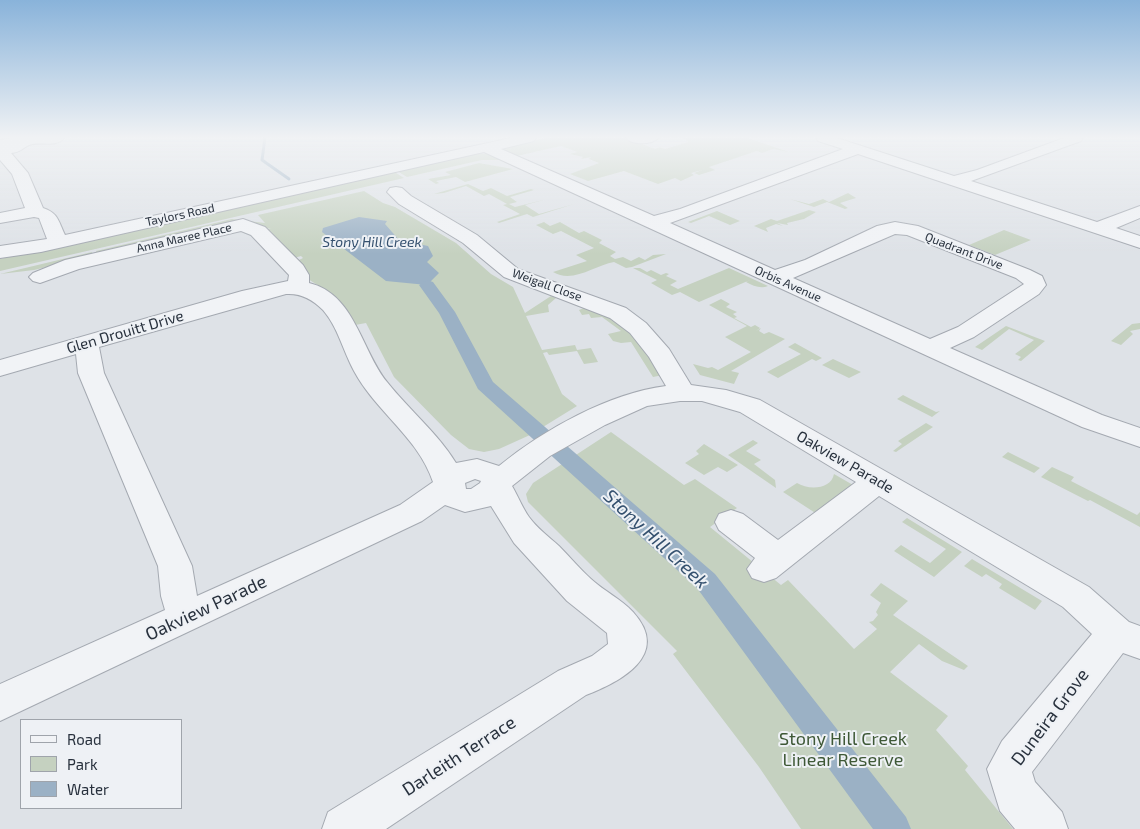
<!DOCTYPE html>
<style>
body{margin:0}
#map{position:relative;width:1140px;height:829px;overflow:hidden;background:#dee2e7;font-family:"Exo 2",sans-serif}
canvas{display:block}
.legend{position:absolute;left:20px;top:719px;width:162px;height:90px;box-sizing:border-box;background:#eef1f5;border:1px solid #9fa4ab;margin:0;padding:6px 9px;list-style:none;font-size:15px;color:#28313d}
.legend li{display:flex;align-items:center;gap:10px;height:25px}
.legend b{width:25px;border:1px solid #9fa4ab}
</style>
<div id="map">
<canvas width="1140" height="829"></canvas>
<ul class="legend">
<li><b style="height:6px;background:#f1f3f6"></b>Road</li>
<li><b style="height:14px;background:#c5d1c0"></b>Park</li>
<li><b style="height:14px;background:#9bb1c5"></b>Water</li>
</ul>
</div>
<script>
const context = document.querySelector('canvas').getContext('2d');
context.lineJoin = 'round';
function paint(path, color) { context.fillStyle = color; context.fill(path, 'evenodd'); }
function strokePath(path, color, width, dash) { context.strokeStyle = color; context.lineWidth = width; context.lineCap = dash ? 'butt' : 'round'; context.setLineDash(dash || []); context.stroke(path); }
function label(font, color, halo, rows, align = 'center') {
  context.font = font + ' "Exo 2",sans-serif'; context.lineWidth = 4; context.setLineDash([]); context.textBaseline = 'middle'; context.strokeStyle = halo; context.fillStyle = color; for (const [text, x, y, turn = 0] of rows) {
    context.save(); context.translate(x, y); context.rotate((+turn || 0) * Math.PI / 180); context.textAlign = isNaN(turn) ? turn : align; if (halo) context.strokeText(text, 0, 0); context.fillText(text, 0, 0); context.restore();
  }
}
paint(new Path2D(`
 M546,138H663L642,144L655,149L660,147L665,149L688,142L683,138H748L789,152L773,149L762,153L757,151L709,167L715,170L699,175L694,173L702,170L691,173L694,175L681,181L675,178L658,184L624,171L588,181L570,174L599,163L589,159L591,157L581,159L583,157L570,154L577,152L561,146L517,156L500,151L501,148Z
 M473,153L490,154L502,160H482L407,177L397,171Z
 M479,163L513,169L465,182L456,177L436,181L439,183L436,184L428,179L451,175L445,172Z
 M393,171L404,178L0,271V259Z
 M468,184L483,191L491,188L507,196L531,189L534,190L510,197L517,202L509,204L515,207L547,199L525,205L539,214L574,204L533,217L527,214L499,223L497,222L520,214L503,205L507,204L489,194L484,196L466,186L444,193L434,194Z
 M364,191L383,203L395,207L456,243L491,274L513,287L525,313L551,296L556,298L548,305L549,312L526,316L542,350L575,345L577,350L591,348L598,362L584,364L577,351L549,355L547,352L543,353L562,394L577,406L530,435L499,449L484,452L469,449L451,435L394,377L366,323L355,325L345,312L319,286L308,279L297,261L303,258L301,256L294,258L266,230L271,228L265,229L250,222L97,254L96,251L232,219L265,223L258,215Z
 M848,193L856,198L840,203L848,208L845,209L827,202L814,207L790,199L809,204L823,199L829,202Z
 M809,210L816,212L804,219L787,223L788,225L777,223L783,226L776,224L766,228L768,232L754,226L771,219L777,221Z
 M717,211L740,221L730,225L709,216L691,223L688,222Z
 M544,222L550,226L560,222L579,233L584,231L602,240L599,243L616,252L610,256L615,259L623,257L631,261L639,257L645,260L653,255L666,254L632,267L626,268L614,262C595,265 573,284 553,272L587,261L576,255L594,248L561,231L553,234L536,225Z
 M1004,230L1031,240L995,255L969,245Z
 M92,252L93,256L34,270L0,274Z
 M633,268H640L647,272L651,270L661,275L666,273L669,274L666,276L677,281L670,285L678,289L729,268L768,286C761,289 753,286 746,282L750,280L699,302L680,292L672,295L651,283L657,280Z
 M721,299L730,304L726,307L737,312L733,314L737,317L734,318L751,327L755,325L760,328L756,331L761,328L759,331L764,334L769,332L785,339L731,371L739,373L734,384L700,375L693,364L708,368L712,367L718,370L751,352L725,337L747,326L709,305Z
 M589,306L626,325L663,375L653,377L631,342L621,343L613,341L608,334L621,331L602,317L591,318L589,314L582,315L579,310Z
 M1140,323V329L1130,331L1133,334L1121,345L1111,341L1132,324Z
 M1006,326L1045,341L1021,361L1018,360L1021,357L1015,354L1034,340L1009,329L982,350L975,347Z
 M795,343L822,358L816,361L812,359L778,378L767,372L801,354L788,347Z
 M833,359L861,372L849,378L822,365Z
 M903,395L936,412L940,411L932,417L897,399Z
 M926,423L933,427L896,452L893,451L902,444L898,441Z
 M611,432L684,485L695,479L737,508L710,527L781,585L788,580L854,649L877,629L869,622L873,621L878,615L876,612L881,603L870,595L881,583L908,601L893,615L968,666L964,670L942,661L919,644L890,672L948,716L936,730L968,766L965,770L1013,829H801L759,767L673,654L677,651L528,502L526,494L533,483Z
 M753,440L758,443L746,451L761,460L754,464L775,480L776,488L728,455Z
 M704,444L738,465L727,472L718,467L704,475L685,463L699,454L696,451Z
 M1008,452L1040,468L1034,473L1002,457Z
 M1052,467L1074,477L1071,481L1137,515L1140,512V527L1090,500L1088,501L1041,477Z
 M834,474L853,485L820,516L783,492L797,483C808,490 831,490 834,474Z
 M907,518L962,552L934,577L894,551L901,545L930,563L946,549L902,522Z
 M972,559L1042,601L1035,610L999,588L1002,584L986,574L982,577L964,566Z`), '#c5d1c0');
paint(new Path2D(`
 M359,217L387,221L385,224L399,240L428,246L433,256L427,262L439,273L427,285L386,281L322,232L323,228Z`), '#9bb1c5');
strokePath(new Path2D(`
 M265,138L262,160L289,179`), '#9bb1c5', 3);
paint(new Path2D(`
 M427,280L433,282L455,312L493,382L715,574L906,817L911,829H873L697,588L478,389L439,313L419,285Z`), '#9bb1c5');
const minor = new Path2D(`
 M10,138H64C57,148 39,141 29,145C21,149 21,152 11,153L28,173L43,208C58,213 58,220 65,235L511,138H536L534,141L501,149L654,216L680,209L843,149L818,141L816,138H837L954,176L977,170L1064,138H1083L1081,141L971,181L1097,222L1140,206V218L1116,228L1140,236V248L858,154L670,223L775,270L805,260L877,226L895,222L918,226L1030,270L1042,276L1046,285L1039,294L974,337L950,348L1102,415L1140,428V447L1082,427L484,152L41,252L0,258V246L47,239L39,218L34,217L0,223V213L25,208L12,174L0,160V140ZM895,234L907,235L1016,278L1024,284L958,327L930,339L793,278Z
 M626,138H658C652,145 632,145 626,138Z
 M396,187L402,188L411,196L477,235L518,269L626,308L646,323L669,349L691,385L726,390L760,400L1089,587L1129,622L1140,626V659L1123,653L1032,772L1035,782L1062,812L1068,829H1015L1000,811L987,769L1002,741L1092,634L1063,607L879,496L776,578L764,582L752,578L747,569L755,558L719,530L715,522L719,514L731,510L743,514L778,540L856,482L740,412L702,401H680L647,406L605,425L550,456L512,486C518,496 522,507 529,517C537,528 549,537 559,546C570,557 580,569 591,579C604,591 621,599 633,612C672,655 620,682 586,695L386,829H322L328,812L558,671L592,656L608,644L607,633L567,601L514,543L491,506L465,512L445,505L422,521L0,721V684L165,610L161,596L158,566L78,373L76,354L0,376V360L242,291L288,281L289,275L251,235L241,231L79,269L40,283L33,281L29,277L33,273L65,260L243,219L265,227L303,265L309,275V283C355,294 361,350 387,382C409,410 437,432 456,463L477,459L499,466C543,430 609,393 666,386L649,357L630,333L610,318L504,277L463,243L399,204L387,192L390,188ZM286,294C301,293 312,299 323,310C338,327 343,351 354,371C376,412 418,437 433,482L400,505L197,596L192,566L104,373L99,347ZM475,479L481,481L480,483L471,489H466L465,483Z`);
strokePath(minor, '#a4a9b1', 2);
paint(minor, '#f1f3f6');
const sky = context.createLinearGradient(0, 0, 0, 254);
sky.addColorStop(0, '#89b3da');
sky.addColorStop(0.54, '#f0f2f4');
sky.addColorStop(1, '#f0f2f400');
context.fillStyle = sky;
context.fillRect(0, 0, 1140, 254);
label('12px', '#28313d', '#eef1f5', [
 ["Taylors Road",180,215,-12],
 ["Anna Maree Place",184,238,-13],
 ["Quadrant Drive",964,251,21],
 ["Orbis Avenue",788,284,24],
 ["Weigall Close",547,285,20]
]);
label('italic 14px', '#35516f', '#eef1f5', [
 ["Stony Hill Creek",372,242]
]);
label('15px', '#28313d', '#eef1f5', [
 ["Glen Drouitt Drive",125,332,-16],
 ["Oakview Parade",845,462,30]
]);
label('18px', '#28313d', '#eef1f5', [
 ["Oakview Parade",206,608,-25],
 ["Duneira Grove",1050,717,-53],
 ["Darleith Terrace",459,756,-33]
]);
label('18px', '#3e5836', '#eef1f5', [
 ["Stony Hill Creek",843,739],
 ["Linear Reserve",843,760]
]);
label('italic 19px', '#35516f', '#eef1f5', [
 ["Stony Hill Creek",656,539,43]
]);
</script>
